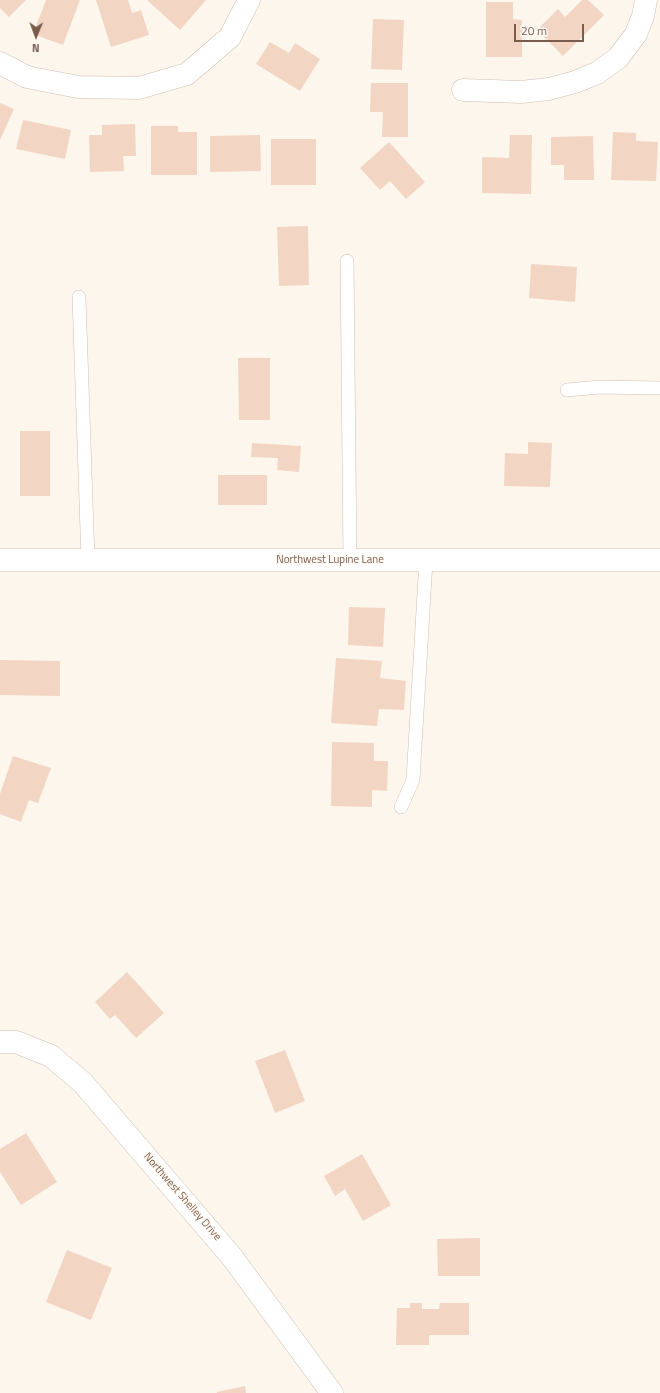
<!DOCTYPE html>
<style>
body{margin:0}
#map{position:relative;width:660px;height:1393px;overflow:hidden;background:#fdf6ec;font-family:"Titillium Web",sans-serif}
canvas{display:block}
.north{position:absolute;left:16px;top:16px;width:40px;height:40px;-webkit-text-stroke:3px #fffaf3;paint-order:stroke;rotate:181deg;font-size:11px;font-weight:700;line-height:16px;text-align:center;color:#7a5c4d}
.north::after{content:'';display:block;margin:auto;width:14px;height:18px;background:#7a5c4d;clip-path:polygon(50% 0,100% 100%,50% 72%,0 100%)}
.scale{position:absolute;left:514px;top:24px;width:70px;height:18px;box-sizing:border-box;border:2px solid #7a5c4d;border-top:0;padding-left:5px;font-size:12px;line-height:14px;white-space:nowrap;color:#7a5c4d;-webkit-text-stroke:3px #fffaf3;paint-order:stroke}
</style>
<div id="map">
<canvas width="660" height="1393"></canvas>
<div class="north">N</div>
<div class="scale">20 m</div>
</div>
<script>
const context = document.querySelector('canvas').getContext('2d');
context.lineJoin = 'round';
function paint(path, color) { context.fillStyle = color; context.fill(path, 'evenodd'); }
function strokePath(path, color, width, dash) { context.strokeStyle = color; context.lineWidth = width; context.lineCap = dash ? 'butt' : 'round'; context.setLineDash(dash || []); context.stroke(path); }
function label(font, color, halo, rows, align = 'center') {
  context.font = font + ' "Titillium Web",sans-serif'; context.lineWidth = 3; context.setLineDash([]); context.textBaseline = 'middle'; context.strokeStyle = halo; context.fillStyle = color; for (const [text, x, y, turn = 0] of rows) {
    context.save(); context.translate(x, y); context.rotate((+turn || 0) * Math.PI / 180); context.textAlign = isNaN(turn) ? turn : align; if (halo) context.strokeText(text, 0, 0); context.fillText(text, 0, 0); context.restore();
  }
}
paint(new Path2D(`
 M0,0H26L9,17L0,8Z
 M46,0H80L63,45L33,34Z
 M96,0H128L132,13L141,10L149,35L111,47Z
 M147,0H206L180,30Z
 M582,0H588L604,15L563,56L537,30L558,9L565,17Z
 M486,2H513V19L522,20V57H486Z
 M373,19L404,20L402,70L371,69Z
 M270,42L289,53L295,43L320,59L300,91L256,64Z
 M371,83H408V137H382L383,112H370Z
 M0,103L14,109L0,140Z
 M23,120L71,130L65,159L16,149Z
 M135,124L136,156H123L124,171L90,172L89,135H102V125Z
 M151,126H178V132H197V175H151Z
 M613,132L636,133V141L658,142L656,181L611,180Z
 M260,135L261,171L210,172V136Z
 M510,135H532L531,194L482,193V157L509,158Z
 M593,136L594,180H564V165H551V137Z
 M271,139H316V185H271Z
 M389,142L425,182L406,199L390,181L380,190L360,168Z
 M308,226L309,285L279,286L277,227Z
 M531,264L577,267L575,302L529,298Z
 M238,358H270V420H239Z
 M20,431H50V496H20Z
 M528,442L552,443L550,487L504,486L505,453L528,454Z
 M252,443L301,446L299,472L277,470L278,458L251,457Z
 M218,475H267V505H218Z
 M349,607L385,608L383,647L348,645Z
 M336,658L382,661L380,678L406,681L404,710L379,709L377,726L331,723Z
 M0,660L60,661V696L0,695Z
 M332,742L374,743V761H388L387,791L372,790V807L331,806Z
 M13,756L51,768L38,803L29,800L21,822L0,814V794Z
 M127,972L164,1013L136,1038L115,1015L110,1019L95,1002Z
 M285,1050L305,1101L275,1113L255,1061Z
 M26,1133L57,1182L21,1205L0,1172V1149Z
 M362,1154L391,1205L363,1221L345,1189L335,1196L324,1176Z
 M480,1238V1276H438L437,1239Z
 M67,1250L112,1268L91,1320L46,1302Z
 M410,1303H422V1309H439L440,1303H469V1335H429V1345H396L397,1308H410Z
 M245,1386L246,1393H217V1392Z`), '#f3d5c3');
const service = new Path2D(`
 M347,261L350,560
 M79,297L88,560
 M567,390L600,387L660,388
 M401,807L413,780L426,560`);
const minor = new Path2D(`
 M0,63L27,77L78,87L139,88L187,74L230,37L249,0
 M463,90L521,92L549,89L575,82L597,73L618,58L636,34L643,16L646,0
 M0,560H660
 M0,1042H16L51,1056L83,1083L232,1257L332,1393`);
strokePath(service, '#d1beb0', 14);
strokePath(minor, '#d1beb0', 23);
strokePath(service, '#fff', 13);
strokePath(minor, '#fff', 22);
label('11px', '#7a5c4d', '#fffaf3', [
 ["Northwest Lupine Lane",330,560],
 ["Northwest Shelley Drive",182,1197,49]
]);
</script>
